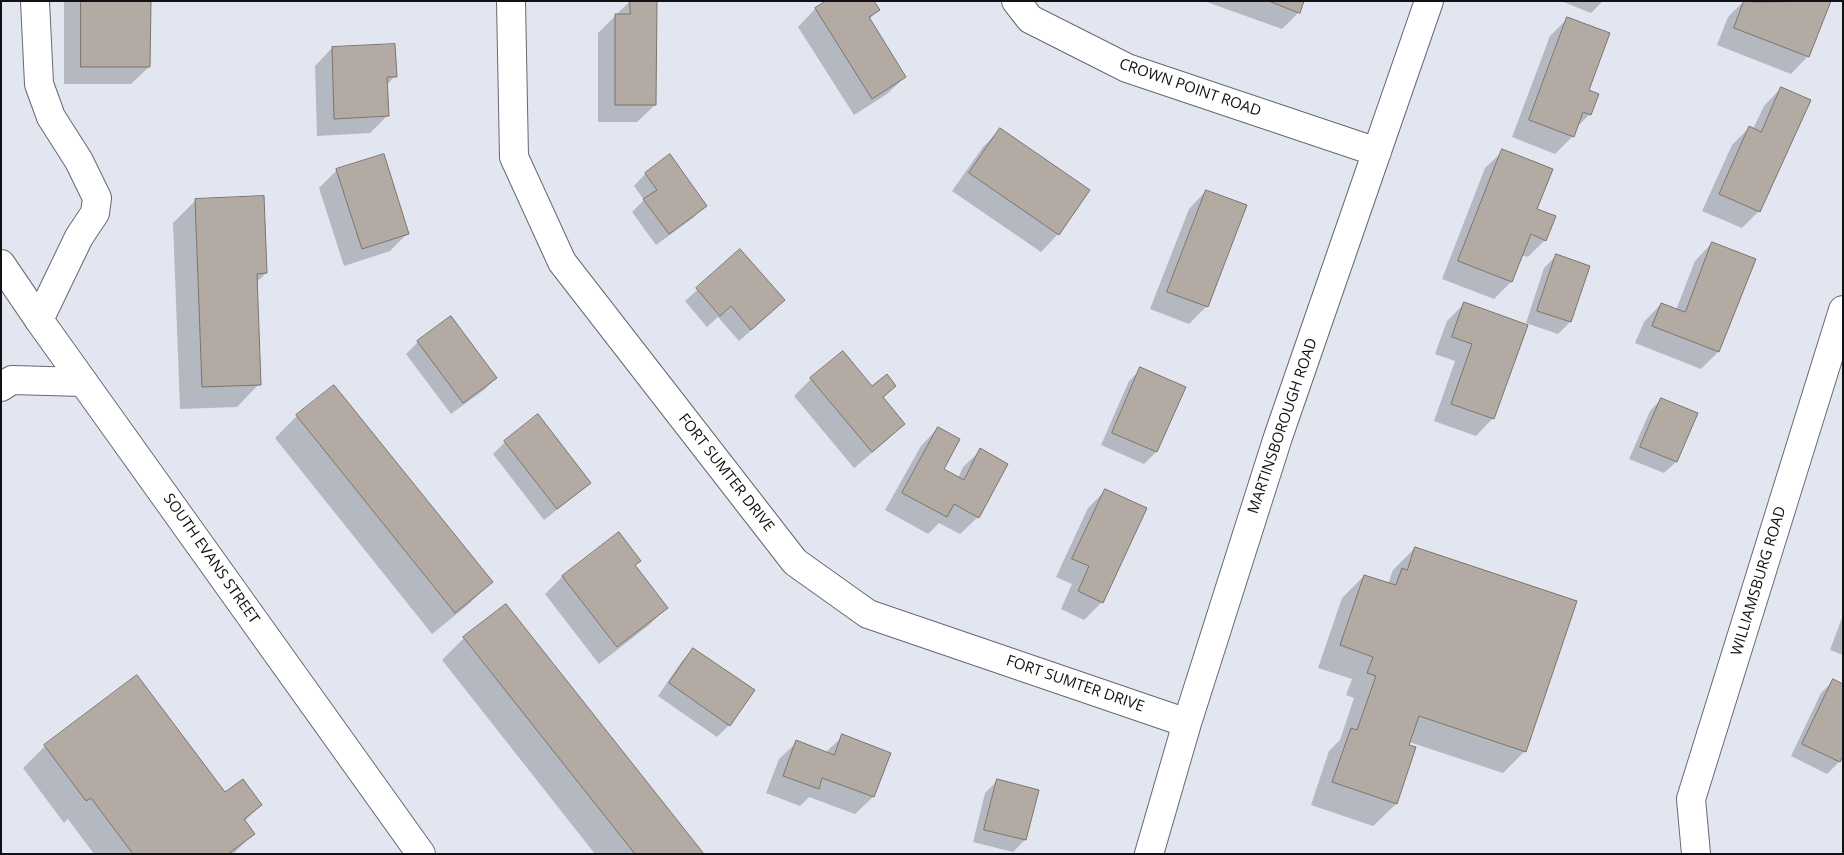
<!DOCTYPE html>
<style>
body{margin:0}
#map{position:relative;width:1844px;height:855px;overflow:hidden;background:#e2e6f0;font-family:"Open Sans",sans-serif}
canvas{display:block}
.frame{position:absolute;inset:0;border:2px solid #101114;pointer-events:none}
</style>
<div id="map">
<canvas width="1844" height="855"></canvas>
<div class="frame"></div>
</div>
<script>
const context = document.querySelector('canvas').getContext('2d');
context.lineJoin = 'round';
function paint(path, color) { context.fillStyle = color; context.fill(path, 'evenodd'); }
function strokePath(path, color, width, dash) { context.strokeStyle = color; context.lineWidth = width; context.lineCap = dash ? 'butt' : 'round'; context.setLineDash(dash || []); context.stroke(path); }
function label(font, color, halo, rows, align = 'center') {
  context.font = font + ' "Open Sans",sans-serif'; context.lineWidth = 4; context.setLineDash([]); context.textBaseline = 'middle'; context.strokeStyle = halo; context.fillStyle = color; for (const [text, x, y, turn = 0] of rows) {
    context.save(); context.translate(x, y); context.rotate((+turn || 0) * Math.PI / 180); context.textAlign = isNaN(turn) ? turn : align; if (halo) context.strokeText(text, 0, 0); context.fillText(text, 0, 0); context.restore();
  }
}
paint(new Path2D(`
 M64,1H149V67L131,84H64Z
 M630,1L655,105L637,122H598V33Z
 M828,1L878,10L869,20L905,77L887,94L854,115L798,27L815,9Z
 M1204,1H1303L1299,12L1282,29Z
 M1561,1H1603L1591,13Z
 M1744,1H1830L1808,56L1791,74L1717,45L1728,17Z
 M1568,18L1590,114L1576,128L1573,136L1555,154L1512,137L1550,36Z
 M332,48L395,76L386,86L387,116L370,133L317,136L315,66Z
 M1781,88L1759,211L1742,228L1702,211L1732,145L1749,128L1753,129L1764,106Z
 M1000,130L1058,234L1041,252L952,191L983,147Z
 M1503,151L1535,210L1545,240L1528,257L1521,255L1511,282L1494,299L1442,279L1485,168Z
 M669,156L705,206L693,218L656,245L632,212L644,200L634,186L645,174Z
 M337,170L408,233L390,251L344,266L319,188Z
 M1206,191L1207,306L1189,324L1150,309L1189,209Z
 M196,200L266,273L256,283L259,384L237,407L180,409L173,223Z
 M1712,243L1718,352L1701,369L1635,343L1644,322L1661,304L1676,310L1695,261Z
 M740,251L772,312L739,341L718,317L707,327L685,301Z
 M1556,256L1570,322L1558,334L1526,323L1544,268Z
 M1464,304L1493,418L1476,436L1434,421L1455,361L1435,354L1447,321Z
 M450,318L496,378L484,390L451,414L406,354L418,342Z
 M1141,369L1156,452L1144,464L1101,445L1129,381Z
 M811,379L872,388L895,386L882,399L903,424L886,441L854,468L794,396Z
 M1661,399L1696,414L1676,462L1664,473L1629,459L1650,411Z
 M297,416L491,582L469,604L432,634L275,438Z
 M938,428L942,469L958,478L963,467L981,450L978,517L960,534L939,523L928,534L885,510L921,446Z
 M505,442L589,483L577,494L544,520L493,454Z
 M1106,490L1102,602L1084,620L1061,609L1072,584L1056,577L1088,508Z
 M1415,548L1525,751L1503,773L1409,742L1407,746L1414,748L1396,804L1373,826L1311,805L1329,751L1340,740L1354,698L1346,695L1352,679L1318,668L1342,598L1364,576L1388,584L1393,570Z
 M563,576L666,608L649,625L599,664L545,594Z
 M1843,615V655L1830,650Z
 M464,638L702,854H595L442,660Z
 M694,649L729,725L717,737L658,696L682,661Z
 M1833,681L1843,753L1839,762L1827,774L1791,756L1821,693Z
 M843,736L889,753L873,797L855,814L809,797L800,806L766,793L779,759L797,742L825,753Z
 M45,746L225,794L261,805L244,822L253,834L233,854H94L68,819L64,823L23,768Z
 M997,781L1038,791L1025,840L1013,852L973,842L985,793Z`), '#0003');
const building = new Path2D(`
 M81,1H151L150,67H81Z
 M630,1H657L656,105H615V14H630Z
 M826,1H874L880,10L869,17L906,77L872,99L815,8Z
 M1269,1H1304L1300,13Z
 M1744,1L1754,2L1831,1L1809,57L1734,28Z
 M1567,17L1610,33L1589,90L1599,94L1591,115L1583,112L1574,137L1529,120Z
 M395,44L397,77H387L389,116L334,119L332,47Z
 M1781,87L1811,100L1760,212L1719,194L1749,126L1761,132Z
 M1000,128L1090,190L1059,235L969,173Z
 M1502,149L1553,169L1537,209L1556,216L1546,241L1531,234L1512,282L1458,261Z
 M384,154L409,234L362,249L336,169Z
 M670,154L707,206L669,234L643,199L657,190L645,173Z
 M1206,190L1247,205L1208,307L1167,292Z
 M264,196L267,273L257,274L261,385L202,387L195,199Z
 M1712,242L1756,259L1719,352L1652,326L1661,303L1685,312Z
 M740,249L785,300L751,330L731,306L720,316L696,288Z
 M1556,254L1590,266L1571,322L1537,311Z
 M1464,302L1528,325L1494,419L1451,404L1472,344L1452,337Z
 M451,316L497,378L463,403L417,341Z
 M843,351L872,386L887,374L896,386L883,397L905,424L872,452L810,378Z
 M1140,367L1186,387L1157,452L1112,433Z
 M334,385L493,582L455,613L296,415Z
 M1661,398L1698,413L1677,462L1640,447Z
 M538,414L591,483L557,509L504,441Z
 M938,427L960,439L944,469L964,480L980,448L1008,464L979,518L954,504L947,517L902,493Z
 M1105,489L1147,508L1103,603L1078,591L1089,566L1072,559Z
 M619,532L641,561L635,565L668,608L617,647L562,576Z
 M1415,547L1577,601L1526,752L1419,716L1409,745L1416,747L1397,804L1332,782L1351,728L1357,730L1376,676L1367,673L1373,657L1340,645L1364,575L1396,585L1402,568L1407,570Z
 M506,604L704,854H635L463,637Z
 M693,648L755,690L730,726L669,683Z
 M137,675L225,792L243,779L262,805L244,819L255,834L228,854H133L91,798L86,801L44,745Z
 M1833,679L1843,684V756L1840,762L1802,744Z
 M842,734L891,753L874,797L822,778L819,789L783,776L796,740L834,755Z
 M997,779L1039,790L1026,840L984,830Z`);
paint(building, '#b3aaa4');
strokePath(building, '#7c736d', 1);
const minor = new Path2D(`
 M35,1L39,84L51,117L79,161L97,198L95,213L79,237L39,320
 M511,1L514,157L562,262L795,562L868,614L1187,723
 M1016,1L1030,19L1127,68L1377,152
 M1149,854L1187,723L1278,437L1429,1
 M1696,854L1691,799L1843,310`);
const major = new Path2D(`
 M1,264L39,320L421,854`);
const highway = new Path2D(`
 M1,387L12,380L83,382`);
strokePath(minor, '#666972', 30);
strokePath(major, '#666972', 30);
strokePath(highway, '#666972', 30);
strokePath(minor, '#fff', 28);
strokePath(major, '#fff', 28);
strokePath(highway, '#fff', 28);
label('15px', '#101114', '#fff', [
 ["CROWN POINT ROAD",1190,88,19],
 ["MARTINSBOROUGH ROAD",1283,426,-71],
 ["FORT SUMTER DRIVE",726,473,52],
 ["SOUTH EVANS STREET",211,559,55],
 ["WILLIAMSBURG ROAD",1759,581,-73],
 ["FORT SUMTER DRIVE",1075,684,19]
]);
</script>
